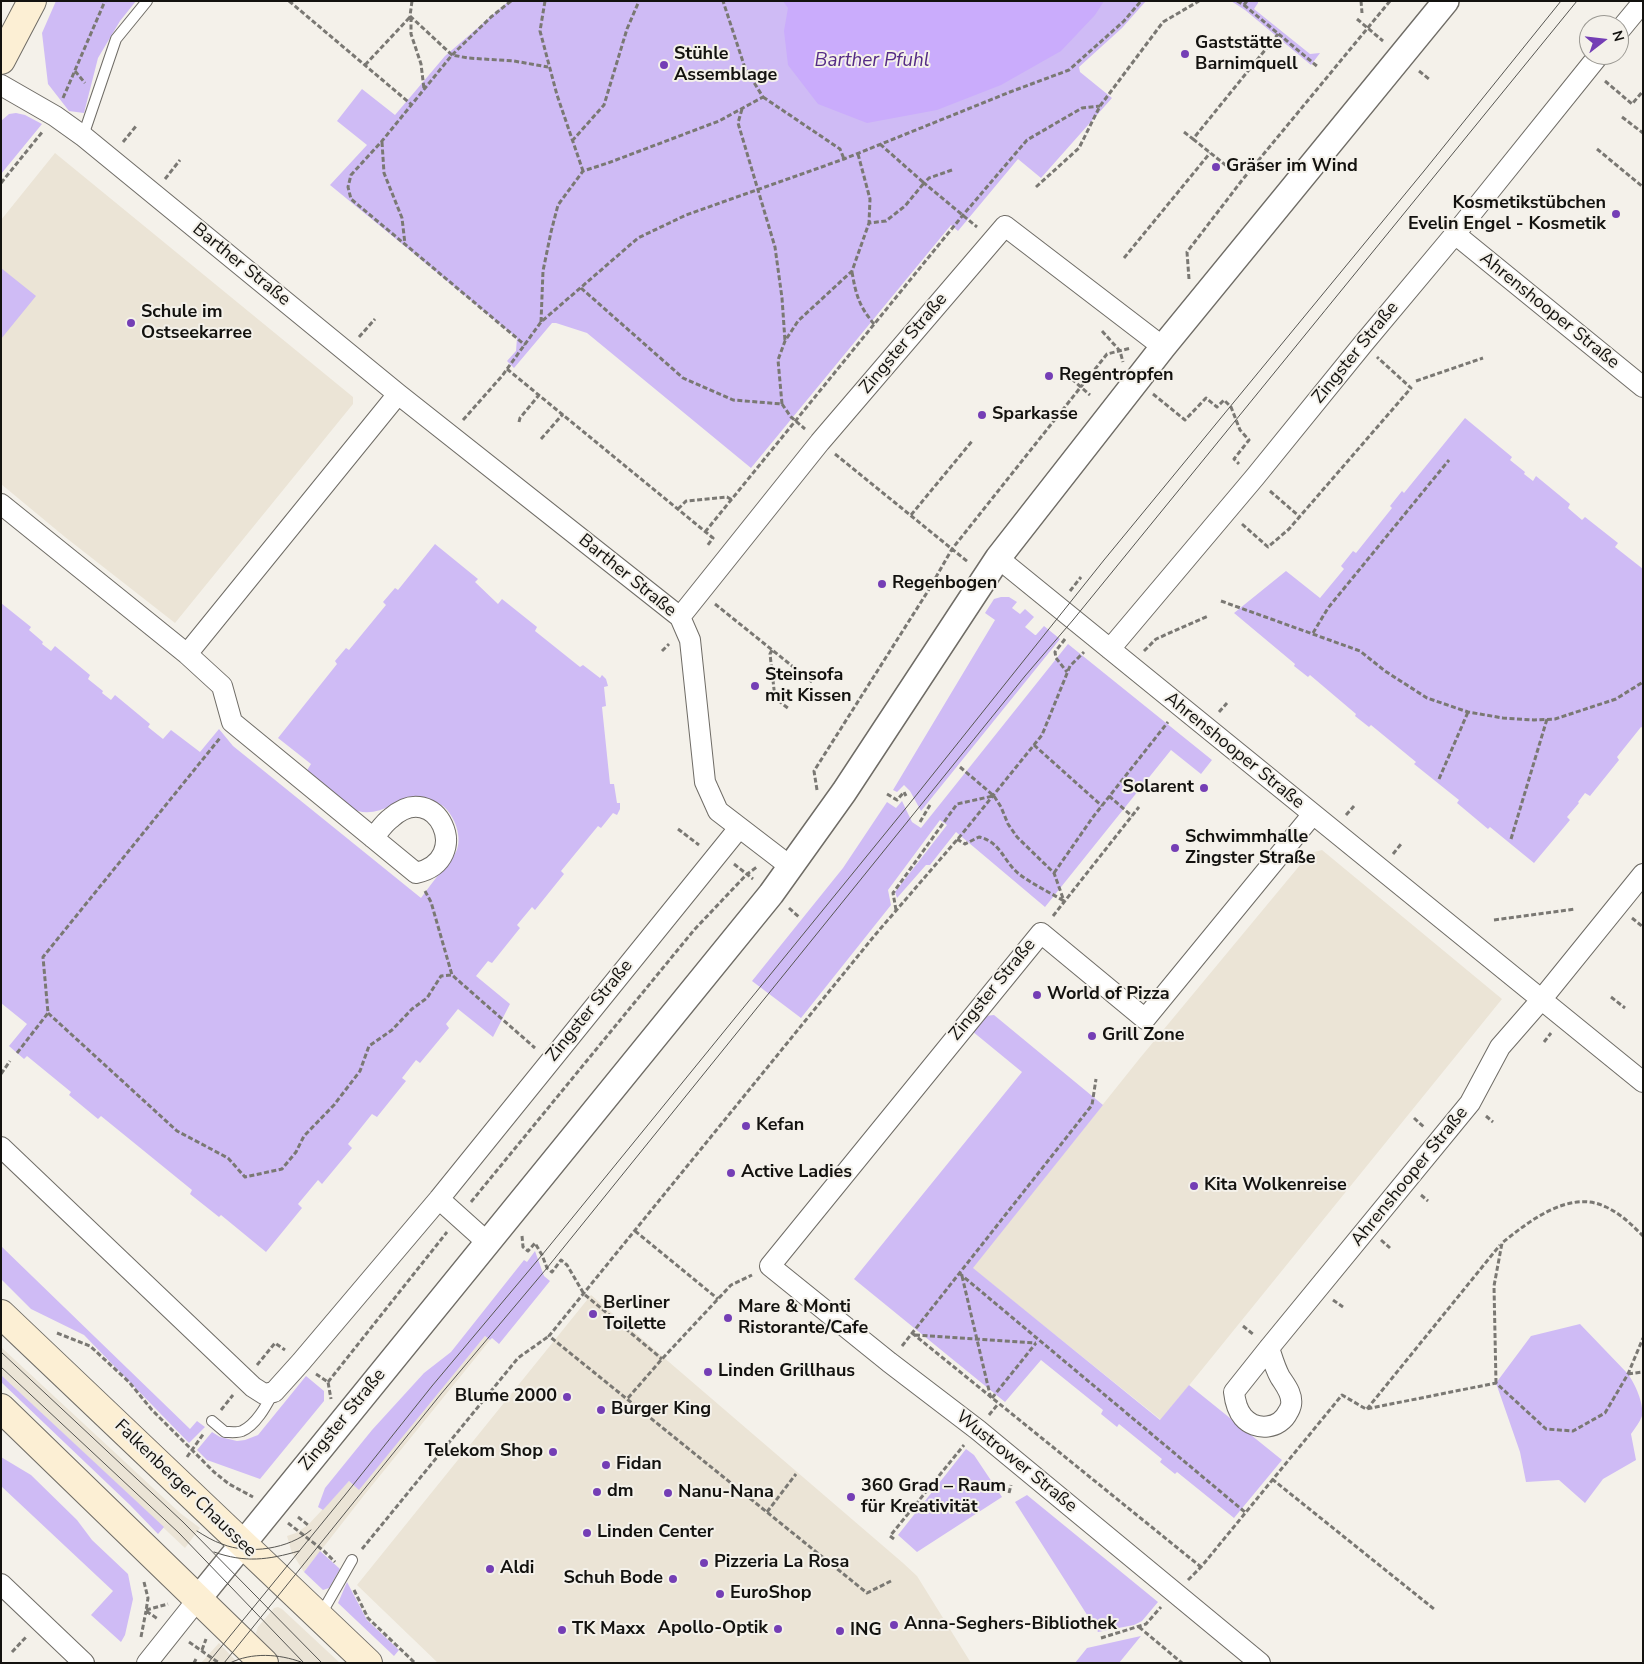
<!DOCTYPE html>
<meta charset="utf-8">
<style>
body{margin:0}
#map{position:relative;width:1644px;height:1664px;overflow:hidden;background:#f4f1ea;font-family:"Nunito Sans",sans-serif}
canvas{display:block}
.frame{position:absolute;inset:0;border:2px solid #13120f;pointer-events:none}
.north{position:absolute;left:1579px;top:15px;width:50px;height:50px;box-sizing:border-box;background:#f4f1ea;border:1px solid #9a9892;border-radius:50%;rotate:74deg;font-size:14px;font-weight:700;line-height:20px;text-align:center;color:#13120f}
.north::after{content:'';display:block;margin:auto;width:18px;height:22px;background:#743eb5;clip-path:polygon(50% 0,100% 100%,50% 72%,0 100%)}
</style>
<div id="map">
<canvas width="1644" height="1664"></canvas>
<div class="frame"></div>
<div class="north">N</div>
</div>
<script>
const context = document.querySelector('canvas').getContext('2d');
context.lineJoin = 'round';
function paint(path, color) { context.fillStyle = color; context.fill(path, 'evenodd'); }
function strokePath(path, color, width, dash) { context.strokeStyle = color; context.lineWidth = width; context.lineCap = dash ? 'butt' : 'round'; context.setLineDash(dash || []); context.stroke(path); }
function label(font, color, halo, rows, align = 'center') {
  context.font = font + ' "Nunito Sans",sans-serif'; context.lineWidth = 4; context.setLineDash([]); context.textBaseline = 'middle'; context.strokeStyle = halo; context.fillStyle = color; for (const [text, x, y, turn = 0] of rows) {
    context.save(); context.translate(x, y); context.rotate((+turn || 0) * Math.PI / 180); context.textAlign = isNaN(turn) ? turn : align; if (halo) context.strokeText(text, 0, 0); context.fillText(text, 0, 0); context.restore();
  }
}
paint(new Path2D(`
 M55,153L353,397V404L175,623L65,537L1,484V220Z
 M1322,850L1502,999L1161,1420L972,1268L1140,1058L1310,853Z
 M591,1295L903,1563L917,1576L971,1663H438L357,1585Z
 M485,1336L490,1340L365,1494L304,1572L292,1553L287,1536L296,1533L308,1525L349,1481L359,1489Z
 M1,1347L180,1513L200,1528L185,1548L1,1375Z
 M278,1607L282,1609L340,1663H282L262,1644L256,1633L258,1627L274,1608Z
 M219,1643L238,1663H201Z`), '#ebe4d6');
paint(new Path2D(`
 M56,1H136L120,21L98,58L84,113L69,111L48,84L42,33Z
 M509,1H1146L1122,28L1079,67L1080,72L1112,98L1041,178L1018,159L958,231L951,225L751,468L587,333L556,323H552L514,368L507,361L516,351L517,338L330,185L367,145L337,121L362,89L395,115L445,56Z
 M1231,1H1258V3L1254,9L1310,54L1320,53L1311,65L1245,10Z
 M16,113L25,115L42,124L1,174V121L9,114Z
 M1,268L36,296L1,339Z
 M1465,418L1512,457L1510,460L1525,472L1524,474L1533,481L1536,476L1570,504L1568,508L1582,520L1585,517L1618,543L1615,547L1643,569V728L1641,727L1617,757L1619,760L1590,796L1585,793L1578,802L1579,803L1567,817L1570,820L1534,863L1490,827L1488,829L1457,803L1459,800L1414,764L1416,762L1371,725L1369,727L1355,716L1356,714L1310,675L1308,677L1294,666L1295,664L1234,613L1286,571L1320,598L1344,569L1341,566L1353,551L1356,553L1392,508L1390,506L1402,491L1404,493Z
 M435,544L478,579L475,582L498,604L502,599L537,627L535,631L580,667L583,665L600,678L602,675L606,679L608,686L604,687L606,706L602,707L610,784H614L617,803H620V809L617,815L613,813L601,828L598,826L561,871L564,874L535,910L532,907L517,925L520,928L492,963L488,961L476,976L510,1004L493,1037L458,1009L446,1024L449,1028L420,1063L416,1060L402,1078L406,1081L377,1117L372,1114L348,1144L352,1148L322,1184L318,1180L298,1204L302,1208L266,1252L221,1215L219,1217L190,1194L192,1190L101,1116L98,1119L69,1095L71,1092L27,1056L24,1059L9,1046L27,1024L1,1003V603L31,627L29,630L43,642L42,644L51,651L55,646L90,675L88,679L103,691L102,693L111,700L115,695L150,724L148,727L163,739L171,730L200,752L219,729L233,746L421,898C429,887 438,875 447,864C450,860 454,856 456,852C463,838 455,816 443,806C436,801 426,799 417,799C397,799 379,817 358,811C350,810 315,779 306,772L311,764L278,738L337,664L335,661L346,648L349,650L386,605L383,602L395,588L398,590Z
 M1001,597H1009L1017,602L1012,608L1020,614L1025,609L1034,617L1025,627L1035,635H1036L1044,626L1060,639L921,811L910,791L904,785L897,792L893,790L995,620L985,613L994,599Z
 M1068,644L1212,760L1201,774L1171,750L1045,907L956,832L930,865H926L897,898L895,892L947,825L940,820L888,890L891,905L801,1018L752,981L843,868L887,802L896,808L902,801L912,822L921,828Z
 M994,1015L1103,1105L973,1268L1160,1420L1189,1385L1282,1460L1234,1518L1177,1472L1175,1474L1160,1462L1162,1459L1119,1424L1117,1427L1101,1414L1103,1410L1041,1360L1005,1402L854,1279L1022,1072L972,1031L985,1016Z
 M1,1246L190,1429L197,1421L205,1427L189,1443L84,1335L31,1309L1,1279Z
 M535,1251L544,1276L550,1281L499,1344L492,1338L490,1340L485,1336L359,1490L349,1481L323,1510L318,1507L325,1488L372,1430L424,1373L451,1352L524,1260L527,1262Z
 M1580,1324L1628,1374C1635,1384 1644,1403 1642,1416C1640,1422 1635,1428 1631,1434L1636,1460L1603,1479L1585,1503L1559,1480L1526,1482L1520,1452L1496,1383L1531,1336Z
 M1,1375L164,1527L158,1534L130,1505L1,1382Z
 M306,1376L324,1391V1401L260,1479L207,1460L197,1450L212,1432L220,1437L237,1441L245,1440L258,1435Z
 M966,1449L974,1455L1002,1497L917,1552L898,1535Z
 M1,1457L31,1475L77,1520L92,1540L128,1574L133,1599L125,1635L121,1642L91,1615L113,1591L1,1486Z
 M1027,1495L1158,1602L1142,1621L1134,1625L1098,1632L1015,1502Z
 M320,1551L340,1569L329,1588L323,1590L304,1572Z
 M347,1582L367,1620L399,1650L394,1656L338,1603Z
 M1141,1636L1119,1663H1075L1087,1648Z`), '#cfbbf5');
paint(new Path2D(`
 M783,1H1104L1095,15L1061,51L1001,85L937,110L867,123L818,104L788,65L784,31L788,8Z`), '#caacfc');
const service = new Path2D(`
 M83,136L116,39L147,1
 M212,1421L225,1432C230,1432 238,1433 242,1431C256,1425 266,1406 273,1393
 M320,1616L352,1560`);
const minor = new Path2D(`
 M1619,31L1643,2
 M1,85L55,116L83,136L398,394L680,617L690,640L705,782L718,811L791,867
 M1455,234L1643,387
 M1,504L187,654L222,686L232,722L416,873C475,860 436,777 391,818C384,823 379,831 373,838
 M998,558L1643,1082
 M680,617L820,442L1005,226L1163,347
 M1110,649L1255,477L1363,344L1455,234L1599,55
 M187,654L398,394
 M1,1147L253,1387L264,1394L274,1392L301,1362L439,1199L739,828
 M439,1199L488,1243
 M1269,1348C1272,1357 1275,1368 1280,1377C1285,1385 1293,1394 1291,1405C1291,1406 1289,1411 1288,1412C1280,1429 1256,1432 1243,1417C1237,1410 1235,1401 1234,1392L1269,1348L1470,1103L1500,1047L1541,1000L1643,874
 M1,1584L84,1663
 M147,1663L198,1599
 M1260,1663L978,1430L889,1362L770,1266L1041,933L1145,1019L1313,814`);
const tertiary = new Path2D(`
 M198,1599L771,894L844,792L998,558L1163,347L1446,1`);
const secondary = new Path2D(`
 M1,60L32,1
 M1,1314L368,1663
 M1,1408L264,1663`);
strokePath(service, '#6f6c66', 12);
strokePath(minor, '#6f6c66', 22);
strokePath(tertiary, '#6f6c66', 28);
strokePath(secondary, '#6f6c66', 30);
strokePath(new Path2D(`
 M289,1L412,105
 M412,1L410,16L452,55L468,58L514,61L548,67
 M511,1L491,17L452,55L382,141L351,175L348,187L351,199L525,345
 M545,1L540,31L557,95L583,171
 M1237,1L1244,5L1247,1
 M1361,1L1362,13
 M1244,5L1318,67
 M411,17V34L421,64L424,89
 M1357,19L1383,41
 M365,65L410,17
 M75,71L85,83
 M1419,71L1429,79
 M1605,81L1632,104L1643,91
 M763,97L840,149L844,159
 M63,98L105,1
 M742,109L738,123L775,247L782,298L785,341
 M1622,117L1643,133
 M1184,132L1193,139L1278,34
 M1193,139L1233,171
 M572,141L604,105L627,29L639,1
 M123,142L137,125
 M382,142L384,173L402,218L405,244
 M1597,149L1643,187
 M858,154L870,199L869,223
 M952,170L929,178L924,183L977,227
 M165,179L180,160
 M1,183L43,131
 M1036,187L1079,148L1100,106L1163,22L1199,1
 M1124,258L1210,153
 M852,272C856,295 859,306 874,324
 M1189,279L1187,252L1243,179L1390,1
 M581,288L683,378L733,400L782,404L778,360L785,341L798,321L852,271L869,223L886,221L905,206L924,183L880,144
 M541,322L543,271L551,232L558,205L583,171L608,163L719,121L763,97L745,68L723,1
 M1102,331L1120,351L1123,362
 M359,337L375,319
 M507,369L713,538L707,546
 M1066,374L1090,395
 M1416,381L1483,358
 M1153,394L1185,420L1206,398L1217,407L1224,400L1231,407L1240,430L1249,440L1234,459L1239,464
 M782,404L791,417L805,429
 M463,420L502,376L541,322L638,238L686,215L844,159L1010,92L1069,70L1124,21L1141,1
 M519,422L520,418L539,395
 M541,439L563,414
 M835,454L968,562
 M1270,491L1300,517
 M678,509L686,501L727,497L732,500
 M911,515L973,440
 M1242,524L1268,547L1289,529L1411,388L1377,357
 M705,532L963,215L1027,140L1082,108L1100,106
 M1070,591L1081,577
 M1221,601L1360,651L1385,671L1427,698L1468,712L1503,718L1534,720L1555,719L1616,699L1643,682
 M715,604L812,682
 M1313,633L1328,608L1449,460
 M1065,639L1055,652L1056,658L1067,672
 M772,650L770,654L775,698L789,709
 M662,651L669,644
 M1144,651L1156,639L1208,616
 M1219,712L1227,703
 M1034,745L1102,806
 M960,767L994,796L1001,807L1008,824L1017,837L1054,873L1064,901
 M1439,779L1468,712
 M817,790L814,771L928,591L952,549L1107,354L1131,348
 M887,794L897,800L904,792L906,796
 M1109,796L1132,816
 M1346,815L1354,806
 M920,822L930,805
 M678,829L699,845
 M957,839L965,844L979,837C1001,842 1003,861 1019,874C1032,884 1049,892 1064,901
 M1511,839L1547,719
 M1393,854L1401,844
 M734,864L753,879
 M1054,873L1093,817L1168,722
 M425,891L431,902L452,975L535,1048
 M789,908L799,917
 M896,910L893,893L957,804L993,796
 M1053,916L1139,807
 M1632,918L1643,927
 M1494,920L1575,909
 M1611,997L1625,1008
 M48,1013L177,1131L228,1158L245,1177L282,1169L296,1152L304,1136L334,1105L360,1071L369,1046L392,1030L412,1009L427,998L441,976L452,975
 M1544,1042L1551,1033
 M17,1053L48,1013L43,957L220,738
 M1,1074L10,1061
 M1486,1116L1493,1122
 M1414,1118L1425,1128
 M1421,1195L1428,1201
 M471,1202L694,930L747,874L757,867
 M635,1231L718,1299
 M522,1236L523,1247L528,1251L535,1243L542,1255L547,1268L552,1272L561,1260L567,1265L584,1294L662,1359
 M1381,1240L1390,1248
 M959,1273L1246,1513
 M962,1276L991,1399
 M1333,1300L1343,1307
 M1243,1326L1254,1335
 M57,1333L90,1346L129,1382L152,1410L214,1472L229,1484L253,1497
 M912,1333L1201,1567
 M915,1335L1036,1343
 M902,1346L1092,1105L1096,1079
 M257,1365L275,1343L285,1350
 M316,1374L328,1382L331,1399
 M1628,1374L1643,1372
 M328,1382L447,1232
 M1496,1383L1494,1286L1502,1243C1529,1221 1570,1189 1606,1207C1621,1214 1632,1225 1643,1236
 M628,1398L662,1359L731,1285L752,1275
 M992,1398L1036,1343
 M1367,1409L1500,1245
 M221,1410L233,1395
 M989,1415L998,1404
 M187,1457L204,1433
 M1272,1479L1434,1609
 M1009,1493L1011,1485
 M767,1512L796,1474
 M298,1517L308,1525
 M288,1523L324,1551L335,1562
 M894,1539L890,1536L964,1445
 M362,1549L518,1358L549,1336
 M1188,1580L1201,1567L1342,1395L1366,1409L1496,1383L1546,1429L1573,1431L1605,1413L1628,1374L1643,1338
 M891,1581L867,1593L549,1336L875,935L962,834L1042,735L1070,666L1084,652
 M144,1582L148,1598L146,1611L158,1619
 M354,1590L368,1618L415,1663
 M146,1610L168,1604
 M1139,1627L1182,1663
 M141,1637L146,1611
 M1101,1638L1146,1624L1161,1607
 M189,1642L219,1663
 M202,1650L206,1639
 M12,1652L27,1636
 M1642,1658H1643
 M194,1663L196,1659`), '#7a7873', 3, [5, 2.5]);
strokePath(service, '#fff', 10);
strokePath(minor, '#fff', 20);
strokePath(tertiary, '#fff', 25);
strokePath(secondary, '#fcefd4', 28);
strokePath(new Path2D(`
 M1,1352L183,1522L322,1663
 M1,1367L179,1533L304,1663
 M197,1531C205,1536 213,1541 222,1544C249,1555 289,1549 311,1530
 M214,1552C245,1563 268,1560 299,1551
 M208,1663L345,1495L432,1386L542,1255L910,803L1104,560L1424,171L1561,1
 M224,1663L441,1394L547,1268L1025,676L1073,620L1577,1
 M230,1663C252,1652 279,1654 301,1662`), '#565551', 1);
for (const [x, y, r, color] of [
 [1185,54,5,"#743eb5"],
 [664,65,5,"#743eb5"],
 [1216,167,5,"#743eb5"],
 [1616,214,5,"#743eb5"],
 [131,323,5,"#743eb5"],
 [1049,376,5,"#743eb5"],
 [982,415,5,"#743eb5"],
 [882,584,5,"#743eb5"],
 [755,686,5,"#743eb5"],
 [1204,788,5,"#743eb5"],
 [1175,848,5,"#743eb5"],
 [1037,995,5,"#743eb5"],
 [1092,1036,5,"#743eb5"],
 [746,1126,5,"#743eb5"],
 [731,1173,5,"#743eb5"],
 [1194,1186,5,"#743eb5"],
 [593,1314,5,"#743eb5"],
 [728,1318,5,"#743eb5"],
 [708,1372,5,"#743eb5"],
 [567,1397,5,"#743eb5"],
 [601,1410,5,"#743eb5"],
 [553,1452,5,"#743eb5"],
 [606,1465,5,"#743eb5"],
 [597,1492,5,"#743eb5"],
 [668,1493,5,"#743eb5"],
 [851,1497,5,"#743eb5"],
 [587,1533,5,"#743eb5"],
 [704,1563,5,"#743eb5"],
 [490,1569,5,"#743eb5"],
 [673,1579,5,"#743eb5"],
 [720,1594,5,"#743eb5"],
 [894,1625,5,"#743eb5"],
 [778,1629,5,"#743eb5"],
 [562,1630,5,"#743eb5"],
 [840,1631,5,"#743eb5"]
]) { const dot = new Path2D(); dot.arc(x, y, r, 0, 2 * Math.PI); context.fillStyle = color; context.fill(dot); strokePath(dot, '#f4f1ea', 2); }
label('bold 18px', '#13120f', '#f4f1ea', [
 ["Gaststätte",1195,44],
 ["Barnimquell",1195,65],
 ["Stühle",674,55],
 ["Assemblage",674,76],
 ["Gräser im Wind",1226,167],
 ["Kosmetikstübchen",1606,204,"right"],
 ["Evelin Engel - Kosmetik",1606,225,"right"],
 ["Schule im",141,313],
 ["Ostseekarree",141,334],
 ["Regentropfen",1059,376],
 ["Sparkasse",992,415],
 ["Regenbogen",892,584],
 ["Steinsofa",765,676],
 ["mit Kissen",765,697],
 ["Solarent",1194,788,"right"],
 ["Schwimmhalle",1185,838],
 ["Zingster Straße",1185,859],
 ["World of Pizza",1047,995],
 ["Grill Zone",1102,1036],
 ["Kefan",756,1126],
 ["Active Ladies",741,1173],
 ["Kita Wolkenreise",1204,1186],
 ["Berliner",603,1304],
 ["Toilette",603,1325],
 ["Mare & Monti",738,1308],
 ["Ristorante/Cafe",738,1329],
 ["Linden Grillhaus",718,1372],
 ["Blume 2000",557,1397,"right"],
 ["Burger King",611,1410],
 ["Telekom Shop",543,1452,"right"],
 ["Fidan",616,1465],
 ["360 Grad – Raum",861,1487],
 ["für Kreativität",861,1508],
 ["dm",607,1492],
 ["Nanu-Nana",678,1493],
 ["Linden Center",597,1533],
 ["Pizzeria La Rosa",714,1563],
 ["Aldi",500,1569],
 ["Schuh Bode",663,1579,"right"],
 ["EuroShop",730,1594],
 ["Anna-Seghers-Bibliothek",904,1625],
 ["Apollo-Optik",768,1629,"right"],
 ["TK Maxx",572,1630],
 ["ING",850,1631]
], 'left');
label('18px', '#13120f', '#f4f1ea', [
 ["Barther Straße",241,265,39],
 ["Ahrenshooper Straße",1549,311,39],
 ["Zingster Straße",904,344,-50],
 ["Zingster Straße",1356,353,-51],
 ["Barther Straße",627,576,39],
 ["Ahrenshooper Straße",1234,751,39],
 ["Zingster Straße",993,990,-51],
 ["Zingster Straße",590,1011,-51],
 ["Ahrenshooper Straße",1410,1177,-51],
 ["Zingster Straße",343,1420,-51],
 ["Wustrower Straße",1016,1462,39],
 ["Falkenberger Chaussee",185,1489,44]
]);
label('italic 19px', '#552b86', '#f4f1ea', [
 ["Barther Pfuhl",872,61]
]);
</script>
